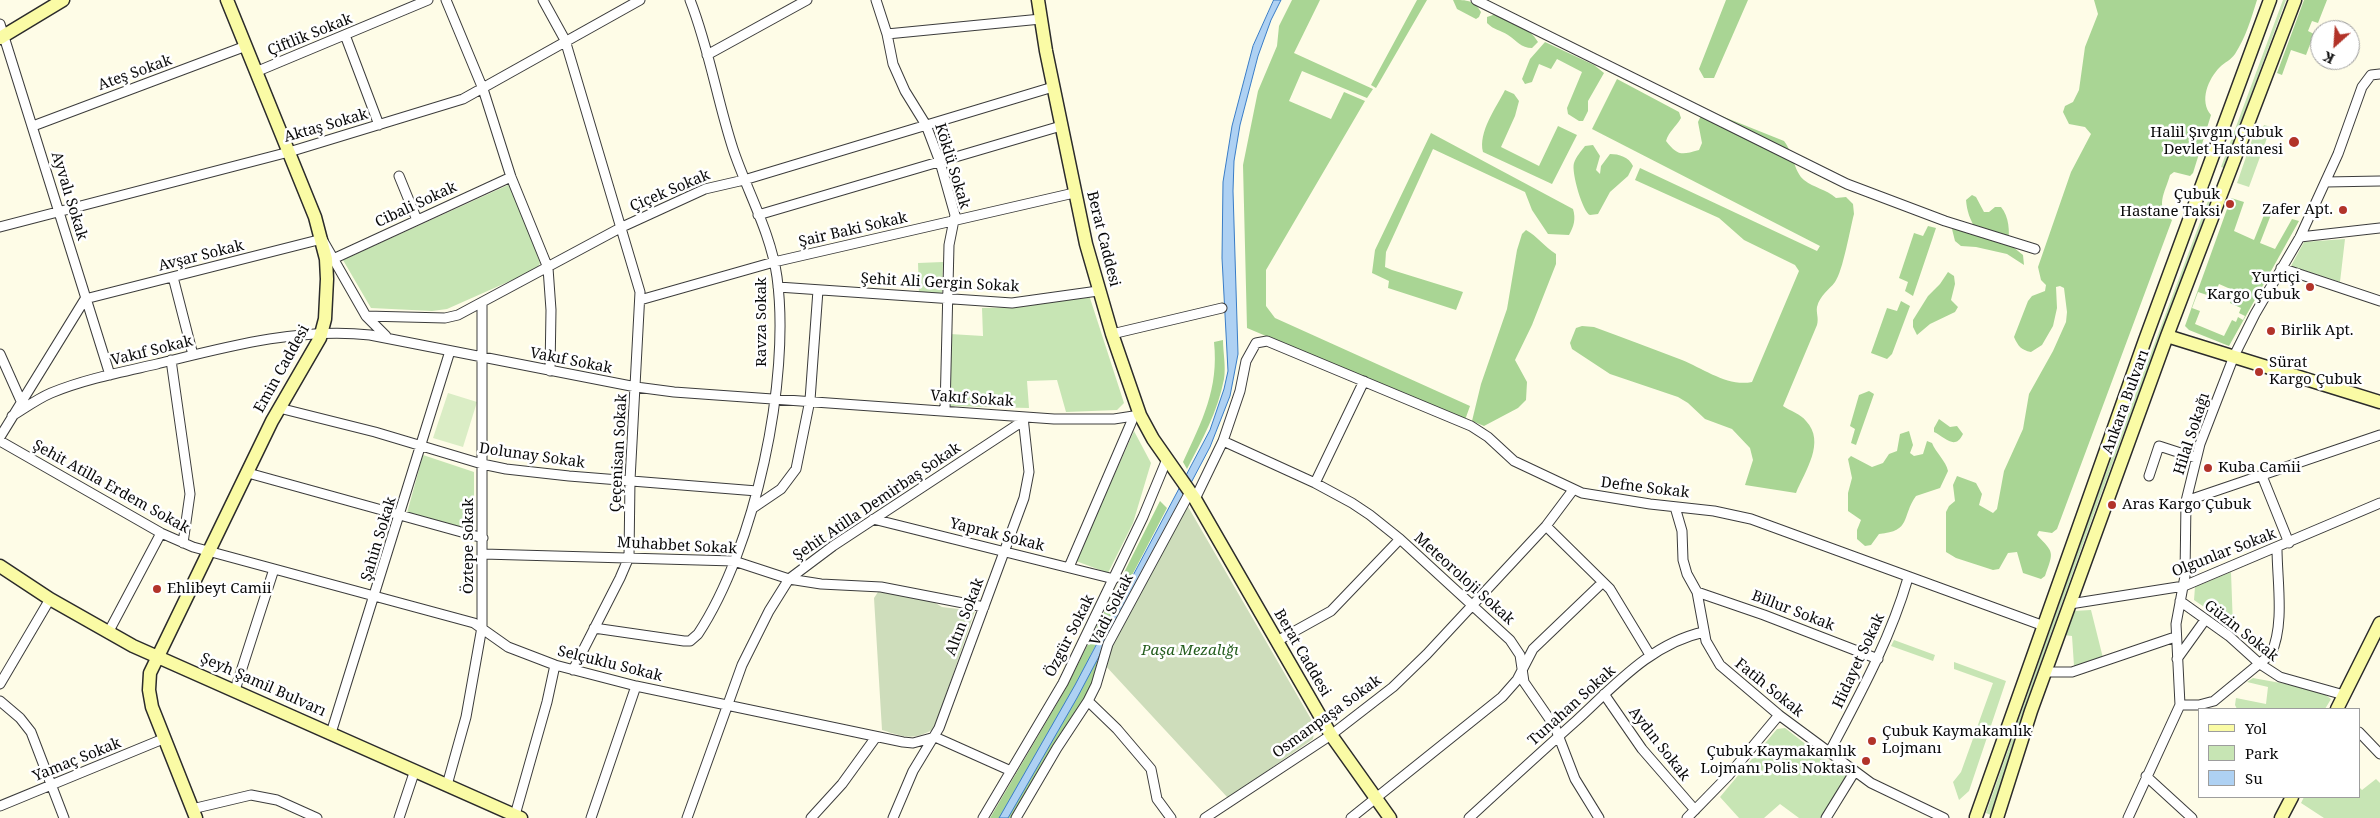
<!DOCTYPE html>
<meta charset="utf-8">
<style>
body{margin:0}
#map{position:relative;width:2380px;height:818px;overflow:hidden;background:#fefce7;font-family:"Noto Serif",serif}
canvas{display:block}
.legend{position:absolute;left:2198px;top:708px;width:162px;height:90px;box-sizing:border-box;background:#fff;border:1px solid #9d9d9d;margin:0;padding:6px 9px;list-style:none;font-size:15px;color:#090909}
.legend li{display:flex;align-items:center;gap:10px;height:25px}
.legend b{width:25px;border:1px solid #9d9d9d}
.north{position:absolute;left:2310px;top:20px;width:50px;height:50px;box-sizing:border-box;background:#fff;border:1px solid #9d9d9d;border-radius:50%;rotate:206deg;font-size:14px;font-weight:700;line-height:20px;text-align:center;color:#090909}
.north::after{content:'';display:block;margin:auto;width:18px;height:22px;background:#b23329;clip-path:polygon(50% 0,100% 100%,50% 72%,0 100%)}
</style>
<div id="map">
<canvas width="2380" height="818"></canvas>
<ul class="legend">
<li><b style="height:6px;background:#fafba5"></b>Yol</li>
<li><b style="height:14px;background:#c7e5b4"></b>Park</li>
<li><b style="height:14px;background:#aed1f3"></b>Su</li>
</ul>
<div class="north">K</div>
</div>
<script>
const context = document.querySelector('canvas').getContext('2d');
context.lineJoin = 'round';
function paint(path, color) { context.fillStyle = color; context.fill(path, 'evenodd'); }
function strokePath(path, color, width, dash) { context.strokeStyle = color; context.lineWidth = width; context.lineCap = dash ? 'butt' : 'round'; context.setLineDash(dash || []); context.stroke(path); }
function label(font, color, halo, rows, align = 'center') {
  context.font = font + ' "Noto Serif",serif'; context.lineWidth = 5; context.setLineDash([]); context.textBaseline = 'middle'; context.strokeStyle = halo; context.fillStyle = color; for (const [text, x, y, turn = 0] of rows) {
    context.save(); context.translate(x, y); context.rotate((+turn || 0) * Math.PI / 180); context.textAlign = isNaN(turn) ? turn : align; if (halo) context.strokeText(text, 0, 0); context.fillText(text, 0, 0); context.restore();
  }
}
paint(new Path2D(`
 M2283,0H2286L2224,168L2221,167Z
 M2264,125L2271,127L2249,187L2237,183L2256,128L2262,130Z
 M508,185L513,187L540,263L537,269L447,309L432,311L371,308L343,260Z
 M2208,201L2210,202C2161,335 2109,469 2062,603C2037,673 2010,744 1993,816L1986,813L2091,513Z
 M2345,239L2340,282L2291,266L2304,242Z
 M943,262L942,295L919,294L918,263Z
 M1089,295L1124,403L1117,410L1066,412L1057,380L1027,381L1029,408L949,406L950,334L983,336L982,308L1022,307Z
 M1134,431L1151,463L1133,523L1108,573L1076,561Z
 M423,455L474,472V533L407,513Z
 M2231,572L2233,627L2194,600L2195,587Z
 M2091,610L2103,658L2074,666L2072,636L2064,635L2073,611Z
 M1894,640L1935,655L1933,661L1891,646Z
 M1954,662L2006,681L1969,791L1959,800L1953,782L1961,772L1993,683L1954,669Z
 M2253,678L2319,690L2331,699L2325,709H2237L2235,705L2236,698L2266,704L2268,687L2247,682Z
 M1785,728L1848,777L1820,818H1799L1780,804L1764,818H1739L1720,797L1777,729Z
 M2376,779L2380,783V818H2324L2301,803L2304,797H2359V787L2362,790Z`), '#c7e5b4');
paint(new Path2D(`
 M1292,0H1320L1294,53L1373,89L1367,98L1302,71L1289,101L1331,119L1344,92L1365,101L1266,270V306L1275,318L1470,406L1465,420L1247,328L1243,165L1258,91L1277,46L1279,26Z
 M1417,0H1427L1376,88L1371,85Z
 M1453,0C1467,0 1474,0 1481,12L1479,17L1476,19L1457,9Z
 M1726,0H1748L1714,78H1704L1699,69Z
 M2094,0H2257C2251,19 2246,37 2235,54C2231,60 2225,62 2220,67C2208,79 2199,101 2211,115L2193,173L2190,176L2174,172L2170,175C2165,193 2154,207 2172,220L2057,529L2052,533L2039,531L2037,535C2054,553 2054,551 2045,576L2041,579L2023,573L2017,552L2008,553L1999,569L1993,570L1956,558L1946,552V512L1949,506L1955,501L1953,485L1957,476L1976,483L1982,494L1979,505L1993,513L1997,509L2004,471L2023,429L2029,394L2053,351L2066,322L2067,312L2064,288L2060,286L2056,287L2057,308L2053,326L2042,345L2031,352C2021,350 2018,346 2014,337L2028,301L2032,296L2045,291L2046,285L2041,280L2038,267L2071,172L2091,134L2085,127L2069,124L2063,112L2065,106L2073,102L2079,90L2085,47L2098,14Z
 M2304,0H2327L2318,23L2312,21L2308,31L2314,34L2306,55L2291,50L2282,75L2277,73Z
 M1493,15C1509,16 1530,28 1538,42L1532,48C1521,48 1517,41 1508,35C1500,30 1494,30 1487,23V17Z
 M1545,42L1594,65L1604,73L1588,101V111L1583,121H1579L1568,114L1567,108L1582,72L1557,59L1551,69L1539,64L1532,82L1525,84L1522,79L1530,59Z
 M1617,79L1679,112L1681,118C1676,127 1669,131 1666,141C1678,156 1681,155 1699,150L1702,143L1698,122L1704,109L1784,141C1793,152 1794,172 1804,180C1814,188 1826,189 1836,198L1846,197L1853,204L1854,214C1850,229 1843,271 1835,282C1829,290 1820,295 1817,307C1816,313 1819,318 1817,325L1783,406C1790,411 1801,414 1806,421C1826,442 1805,471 1796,493L1745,485L1753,460L1750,448L1732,429L1705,419L1688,403L1678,397L1610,374L1572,349L1570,343L1576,328L1582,326L1594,327C1624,338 1653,349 1682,360C1704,369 1728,387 1752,382L1799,271L1795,265L1744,240L1719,218L1635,180L1640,168L1817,251L1820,246L1592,129Z
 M1505,90L1514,94L1519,101L1515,116L1501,147L1539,166L1558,126L1577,135L1552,184L1483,152C1478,132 1496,108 1505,90Z
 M1431,133L1573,209C1576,219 1574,226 1569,235L1548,234L1532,210L1525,192L1433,149L1386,252L1385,267L1392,270L1463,292L1456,310L1388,288L1389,281L1372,273L1375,250Z
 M1593,145L1600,156L1596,170L1600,174L1601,166L1610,154C1619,154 1629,157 1633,166L1628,176L1610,192L1598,214L1590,215C1583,213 1571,172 1574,163C1576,157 1581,151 1585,146Z
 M1972,195L1976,197L1984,212H1989L1995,207H2001C2009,216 2010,232 2008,243L2023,255L2024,265L2007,254L1976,247L1961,246L1955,241L1952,229L1953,224L1976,230C1970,219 1967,212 1966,200Z
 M2231,198L2244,202L2234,231L2254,240L2266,210L2272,212L2260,243L2275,249L2292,219L2299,221L2229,346L2189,330L2185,326ZM2219,284L2235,291L2230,303L2241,308L2239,313L2245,316L2243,320L2238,317L2236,322L2232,320L2224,336L2195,324L2200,311L2192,308L2198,292L2213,297Z
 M1928,226L1936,228L1913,296L1905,291L1908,282L1899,278L1914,233L1923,236Z
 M1526,230C1537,236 1545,247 1556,254V264L1532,325L1515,360L1527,382L1526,400L1518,408L1484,426L1472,421L1481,384L1507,309L1517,250L1522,234Z
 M1948,272L1954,276L1955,284L1951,300L1958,307L1955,312L1930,324L1917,335L1913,327V320L1928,296L1940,284Z
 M1901,301L1910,306L1892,354L1887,359L1871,353L1887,308L1897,311Z
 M1223,340C1223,352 1226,366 1224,379C1218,411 1202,440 1187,469L1183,462C1202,421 1219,389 1214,342Z
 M1869,391L1874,394L1856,445L1851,443L1855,429L1850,426L1859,395Z
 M1939,419L1950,427L1957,426L1963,434C1955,451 1945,437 1934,432V428Z
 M1909,431L1913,445L1910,453L1914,456L1923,454L1927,441L1932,443C1936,453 1946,461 1948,471L1940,488L1916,496C1901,517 1912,531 1879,534L1871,545L1865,546L1857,539V530L1861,520L1848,511V493L1852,478L1848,459L1851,456L1872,467L1883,463L1889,454L1897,451L1900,434Z
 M1160,501L1167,508L1090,656L1101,663L1089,692L1013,818H990L1065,690Z`), '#a9d594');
paint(new Path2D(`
 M1187,505L1315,726L1313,739L1228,798L1103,663Z
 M878,592L927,598L942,607L975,611L934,729C912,741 905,737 882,730L874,598Z`), '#ceddbb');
paint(new Path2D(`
 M448,393L477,402L463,447L433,438Z`), '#daedc5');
const water = new Path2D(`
 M1274,0H1281L1271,20L1258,56L1240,125L1234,161L1233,191L1238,354L1230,396L1210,447L1077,698L1008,818H999L1075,685L1210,430L1224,389L1228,371L1222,258L1223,182L1232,126L1253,46Z`);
paint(water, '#aed1f3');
strokePath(water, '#397cc6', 1);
const street = new Path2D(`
 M446,0L483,89L511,177L548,268L551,310L550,371
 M543,0L565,40L640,292L630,480L629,557L620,578L573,670
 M876,0L887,34L893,64L905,91L926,125L940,162L955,215L949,245L945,410
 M1476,0L1847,184L1945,221L2035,249
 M0,24L110,375
 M887,34L1041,19
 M345,35L379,125
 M707,55L807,0
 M258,71L428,0
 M33,126L246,46
 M399,176L417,220
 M2326,182L2380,181
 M758,215L1061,126
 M0,227L289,152L463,99L640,0
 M2300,237L2380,228
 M333,259L511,177
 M2281,268L2380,301
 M173,277L193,355
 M778,287L1012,303L1098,291
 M640,300L774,262L1074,193
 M366,316L445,318L458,315L622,227L705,189L744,180L1053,87
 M1112,334L1222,308
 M0,354L21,401
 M171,360L190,494L183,543
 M279,408L375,432L482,464L506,469L569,476L757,491
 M12,416C25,408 37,399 51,393C85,379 122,372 157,364C226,347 299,327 370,335L636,387L674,392L1054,419H1114L1140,415
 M0,437L85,299L322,239L366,316L386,336
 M0,441L161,533L193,547L474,623L508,647L555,665L636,686L903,742L913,743L935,737L1011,771
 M1223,441L1315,483L1352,503L1370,515L1400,539L1510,640L1520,655L1524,682L1555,727L1575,779L1599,818
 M248,473L483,538
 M2149,476L2159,446L2196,458
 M2262,476L2289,543
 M1315,483L1364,381
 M1195,499L1223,441L1240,391L1246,361L1256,343L1267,341L1471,426L1488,437L1514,461L1582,493L1650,504L1714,511L1751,519L2044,626
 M2186,501L2380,435
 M1675,507L1682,531L1683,560L1687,574L1697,592L1706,641L1720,665L1779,715L1871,783L1944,818
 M753,508L781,489L796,469L810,400L818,290
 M873,519L1114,579
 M1546,526L1610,589L1650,655
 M483,554L734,561L789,579L821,584L881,587L984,607
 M1069,567L1134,416
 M1697,592L1764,615L1878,659
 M2180,601L2229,636L2260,664L2280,677L2344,695
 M2070,604L2184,586L2380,503
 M594,628L684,641H690L698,634C755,548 791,380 777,277C771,233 747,191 733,149C717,100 709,48 690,0
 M108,633L161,533
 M1277,641L1331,611L1400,539
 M2177,659L2205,620
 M2045,672H2072L2175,637
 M0,684L50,599
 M235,690L274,569
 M1604,694L1642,749L1695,810
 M0,701L20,718L31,732L64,818
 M1088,701L1117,729L1151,769L1157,799L1171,818
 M2180,705H2199L2214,701L2271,654C2285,624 2277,581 2277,548
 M2359,732L2380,754
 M331,733L450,351
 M1829,753C1859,696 1890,640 1908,578
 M2146,776L2192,818
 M447,785L466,717L482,627V304
 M0,806L163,739
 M192,809L251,795L277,800L317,818
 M515,815L547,702L555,665
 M399,818L415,770
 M591,818L636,686
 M687,818L742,665L769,611L789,579L833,546L1023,421
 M811,818L842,784L876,737
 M893,818L913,771L939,728L1024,498L1029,472L1023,417
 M983,818L1063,683L1143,517L1167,459
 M1016,818L1057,748L1088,701L1096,685L1108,644L1190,492
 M1205,818L1331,735L1393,687L1427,654L1546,526L1573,490
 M1351,818L1502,697L1517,680L1533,649L1603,582
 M1469,818C1505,785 1541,752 1577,720C1615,685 1652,643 1704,632
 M1687,818L1728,776L1779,715
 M1826,818L1855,771
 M2128,818L2180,705L2176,624L2185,576L2186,501L2200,444L2234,356L2255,314L2300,237L2338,154L2362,87L2371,75L2380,74`);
const secondary = new Path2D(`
 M1038,0L1046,51L1086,244L1112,334L1140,415L1153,439L1195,499L1331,735L1390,818
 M0,38L63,0
 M2167,336L2380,402
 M0,566L50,599L133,646L521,818
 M2337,709L2380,623
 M1976,817L2145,340L2270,0
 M196,818L152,707L149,690L150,673L272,421L320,338L325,319L327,279L326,259L315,217L227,0
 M1997,818L2031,711L2167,336L2295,0
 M2281,818L2292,797`);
strokePath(street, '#3c3c3c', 11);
strokePath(secondary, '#2b2b2b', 15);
strokePath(street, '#fff', 9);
strokePath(secondary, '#fafba5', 12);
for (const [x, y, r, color] of [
 [2294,142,6,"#b23329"],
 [2230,204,5,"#b23329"],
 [2343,210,5,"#b23329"],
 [2310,287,5,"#b23329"],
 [2271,331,5,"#b23329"],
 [2259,372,5,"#b23329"],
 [2208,468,5,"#b23329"],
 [2112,505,5,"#b23329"],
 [157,589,5,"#b23329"],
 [1872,741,5,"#b23329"],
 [1866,761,5,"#b23329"]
]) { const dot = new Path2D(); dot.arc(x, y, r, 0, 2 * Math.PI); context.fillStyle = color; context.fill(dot); strokePath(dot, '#fff', 2); }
label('15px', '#090909', '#fff', [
 ["Çiftlik Sokak",310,35,-22],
 ["Ateş Sokak",135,73,-20],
 ["Aktaş Sokak",326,126,-16],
 ["Köklü Sokak",952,166,73],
 ["Çiçek Sokak",670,191,-23],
 ["Ayvalı Sokak",69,196,73],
 ["Cibali Sokak",416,205,-25],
 ["Şair Baki Sokak",853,230,-13],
 ["Berat Caddesi",1103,239,76],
 ["Avşar Sokak",201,256,-14],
 ["Şehit Ali Gergin Sokak",940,283,3],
 ["Ravza Sokak",762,322,-90],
 ["Vakıf Sokak",152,351,-14],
 ["Vakıf Sokak",571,361,11],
 ["Emin Caddesi",282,369,-61],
 ["Vakıf Sokak",972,399,4],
 ["Ankara Bulvarı",2126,402,-70],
 ["Hilal Sokağı",2192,434,-72],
 ["Çeçenisan Sokak",619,453,-87],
 ["Dolunay Sokak",532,456,8],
 ["Şehit Atilla Erdem Sokak",111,487,29],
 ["Defne Sokak",1645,488,7],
 ["Şehit Atilla Demirbaş Sokak",877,502,-34],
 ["Yaprak Sokak",997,535,14],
 ["Şahin Sokak",379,539,-73],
 ["Öztepe Sokak",469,546,-90],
 ["Muhabbet Sokak",677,546,3],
 ["Olgunlar Sokak",2224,553,-21],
 ["Meteoroloji Sokak",1464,579,42],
 ["Vadi Sokak",1112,610,-63],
 ["Billur Sokak",1793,611,21],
 ["Altın Sokak",965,617,-69],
 ["Güzin Sokak",2241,631,38],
 ["Özgür Sokak",1070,636,-63],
 ["Berat Caddesi",1302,653,60],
 ["Hidayet Sokak",1859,661,-65],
 ["Selçuklu Sokak",610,664,14],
 ["Şeyh Şamil Bulvarı",263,685,24],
 ["Fatih Sokak",1769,688,39],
 ["Tunahan Sokak",1572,706,-42],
 ["Osmanpaşa Sokak",1327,717,-36],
 ["Aydın Sokak",1659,744,52],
 ["Yamaç Sokak",77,760,-22]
]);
label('15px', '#090909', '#fff', [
 ["Halil Şıvgın Çubuk",2283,133,"right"],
 ["Devlet Hastanesi",2283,150,"right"],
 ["Çubuk",2220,195,"right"],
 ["Hastane Taksi",2220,212,"right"],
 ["Zafer Apt.",2333,210,"right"],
 ["Yurtiçi",2300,278,"right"],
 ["Kargo Çubuk",2300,295,"right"],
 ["Birlik Apt.",2281,331],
 ["Sürat",2269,363],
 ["Kargo Çubuk",2269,380],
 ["Kuba Camii",2218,468],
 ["Aras Kargo Çubuk",2122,505],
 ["Ehlibeyt Camii",167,589],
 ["Çubuk Kaymakamlık",1882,732],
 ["Lojmanı",1882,749],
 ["Çubuk Kaymakamlık",1856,752,"right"],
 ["Lojmanı Polis Noktası",1856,769,"right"]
], 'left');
label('italic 15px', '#245d1e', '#fff', [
 ["Paşa Mezalığı",1190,651]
]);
</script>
